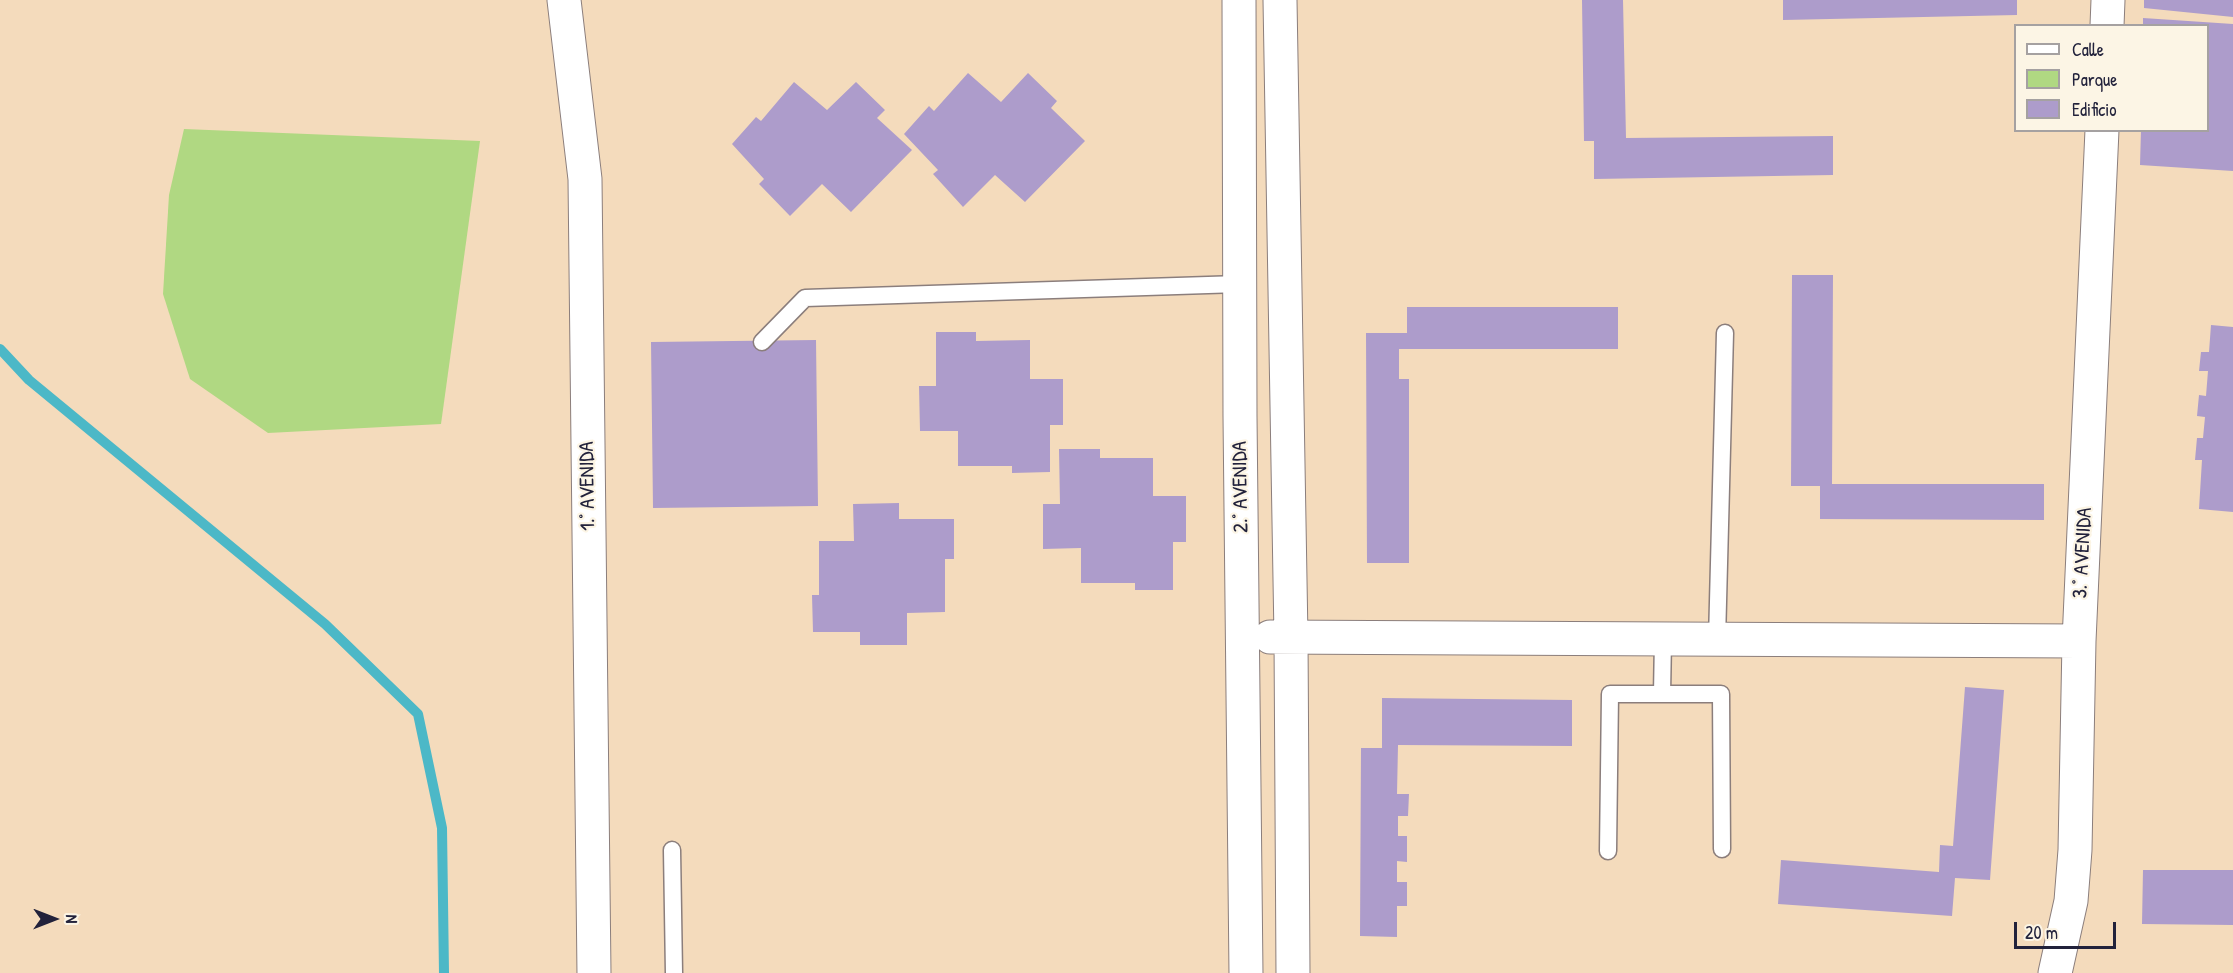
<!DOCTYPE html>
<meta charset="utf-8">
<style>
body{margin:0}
#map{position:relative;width:2233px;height:973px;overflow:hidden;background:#f4dbbc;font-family:"Patrick Hand",sans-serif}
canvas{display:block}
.legend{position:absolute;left:2014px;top:24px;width:195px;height:108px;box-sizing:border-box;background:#fcf5e5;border:2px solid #a5a1a1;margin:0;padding:8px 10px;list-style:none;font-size:18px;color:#22223b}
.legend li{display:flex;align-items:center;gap:12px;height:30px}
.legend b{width:30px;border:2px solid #a5a1a1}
.north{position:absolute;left:24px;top:889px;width:60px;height:60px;-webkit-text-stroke:4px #fcf5e5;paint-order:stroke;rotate:90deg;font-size:16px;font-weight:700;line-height:24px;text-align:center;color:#22223b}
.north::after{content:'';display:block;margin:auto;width:21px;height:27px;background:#22223b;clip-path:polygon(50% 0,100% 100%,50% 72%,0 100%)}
.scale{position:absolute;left:2014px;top:922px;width:102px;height:27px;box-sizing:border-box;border:3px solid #22223b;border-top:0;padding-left:8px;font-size:18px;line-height:21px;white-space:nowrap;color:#22223b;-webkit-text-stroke:4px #fcf5e5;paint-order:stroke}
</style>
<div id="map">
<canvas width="2233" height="973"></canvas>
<ul class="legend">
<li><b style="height:8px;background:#fff"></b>Calle</li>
<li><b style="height:16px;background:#b0d882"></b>Parque</li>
<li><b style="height:16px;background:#ad9ccb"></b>Edificio</li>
</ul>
<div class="north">N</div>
<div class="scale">20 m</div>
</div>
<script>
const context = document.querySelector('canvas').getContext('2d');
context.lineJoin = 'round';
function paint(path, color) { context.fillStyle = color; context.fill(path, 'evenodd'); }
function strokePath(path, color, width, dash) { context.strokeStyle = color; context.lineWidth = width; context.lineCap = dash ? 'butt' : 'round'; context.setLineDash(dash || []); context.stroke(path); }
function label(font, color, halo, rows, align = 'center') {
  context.font = font + ' "Patrick Hand",sans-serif'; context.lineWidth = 4.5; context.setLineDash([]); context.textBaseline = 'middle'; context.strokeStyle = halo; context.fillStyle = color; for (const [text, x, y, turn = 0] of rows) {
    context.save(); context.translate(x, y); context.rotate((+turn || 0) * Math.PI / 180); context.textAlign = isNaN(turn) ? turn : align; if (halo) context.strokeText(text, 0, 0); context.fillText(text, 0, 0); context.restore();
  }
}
paint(new Path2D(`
 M184,129L480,141L441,424L268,433L190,379L163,294L169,195Z`), '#b0d882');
strokePath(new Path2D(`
 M0,349L29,380L325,624L418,714L442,828L444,973`), '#4cb8c7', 10);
paint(new Path2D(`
 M1582,0H1623L1626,138L1833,136V175L1594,179V141H1584Z
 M1783,0H2017V15L1783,20Z
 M2144,0H2233V17L2144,8Z
 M2143,18L2233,24V171L2140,165L2141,130H2208V26H2143Z
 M968,73L1001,102L1028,73L1057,101L1051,108L1085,141L1025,202L995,175L963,207L933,174L938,170L904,134L929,106L934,111Z
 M794,82L827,110L856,82L885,110L877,118L912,150L851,212L822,184L790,216L759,184L764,179L732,144L756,117L761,121Z
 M1792,275H1833L1832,484H2044V520L1820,519V486H1791Z
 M1407,307H1618V349H1399V379H1409V563H1367L1366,333H1407Z
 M2211,325L2233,327V512L2199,509L2202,460H2195L2197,438H2203L2205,417L2197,416L2199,395L2206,396L2208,371H2199L2201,352H2209Z
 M936,332H976V341L1030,340V379H1063V425H1050V472L1012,473V466H958V431H920L919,386H936Z
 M816,340L818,506L653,508L651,342Z
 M1059,449H1100V458H1153V496H1186V542H1173V590H1135V583H1081V548L1043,549V504H1060Z
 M899,503V519H954V559H945V612L907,613V645H860V632H813L812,595H819V541H854L853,504Z
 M1965,687L2004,690L1990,880L1955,878L1952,916L1778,904L1781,860L1939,872L1940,845L1953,846Z
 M1382,698L1572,700V746L1398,745L1397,794H1409L1408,816H1398V836H1407V862L1397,861V882H1407V906H1397V937L1360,936L1361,748H1382Z
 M2143,870H2233V925L2142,924Z`), '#ad9ccb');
const lane = new Path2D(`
 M762,342L805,298L1239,284
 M1717,640L1725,333
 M1662,694L1663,639
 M672,850L674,973
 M1608,851L1610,694H1721L1722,849`);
const street = new Path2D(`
 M564,0L585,179L594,973
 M1239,0L1240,416L1246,973
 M1280,0L1291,637L1293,973
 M2107,26L2108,0
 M1270,637L2079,641
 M2055,973L2071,901L2075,850L2079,641L2102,130`);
strokePath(lane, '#8b7e7c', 19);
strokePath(street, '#8b7e7c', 35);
strokePath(lane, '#fff', 16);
strokePath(street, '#fff', 33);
label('21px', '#22223b', '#fcf5e5', [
 ["1.° AVENIDA",588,486,-91],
 ["2.° AVENIDA",1241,487,-91],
 ["3.° AVENIDA",2083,553,-87]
]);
</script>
